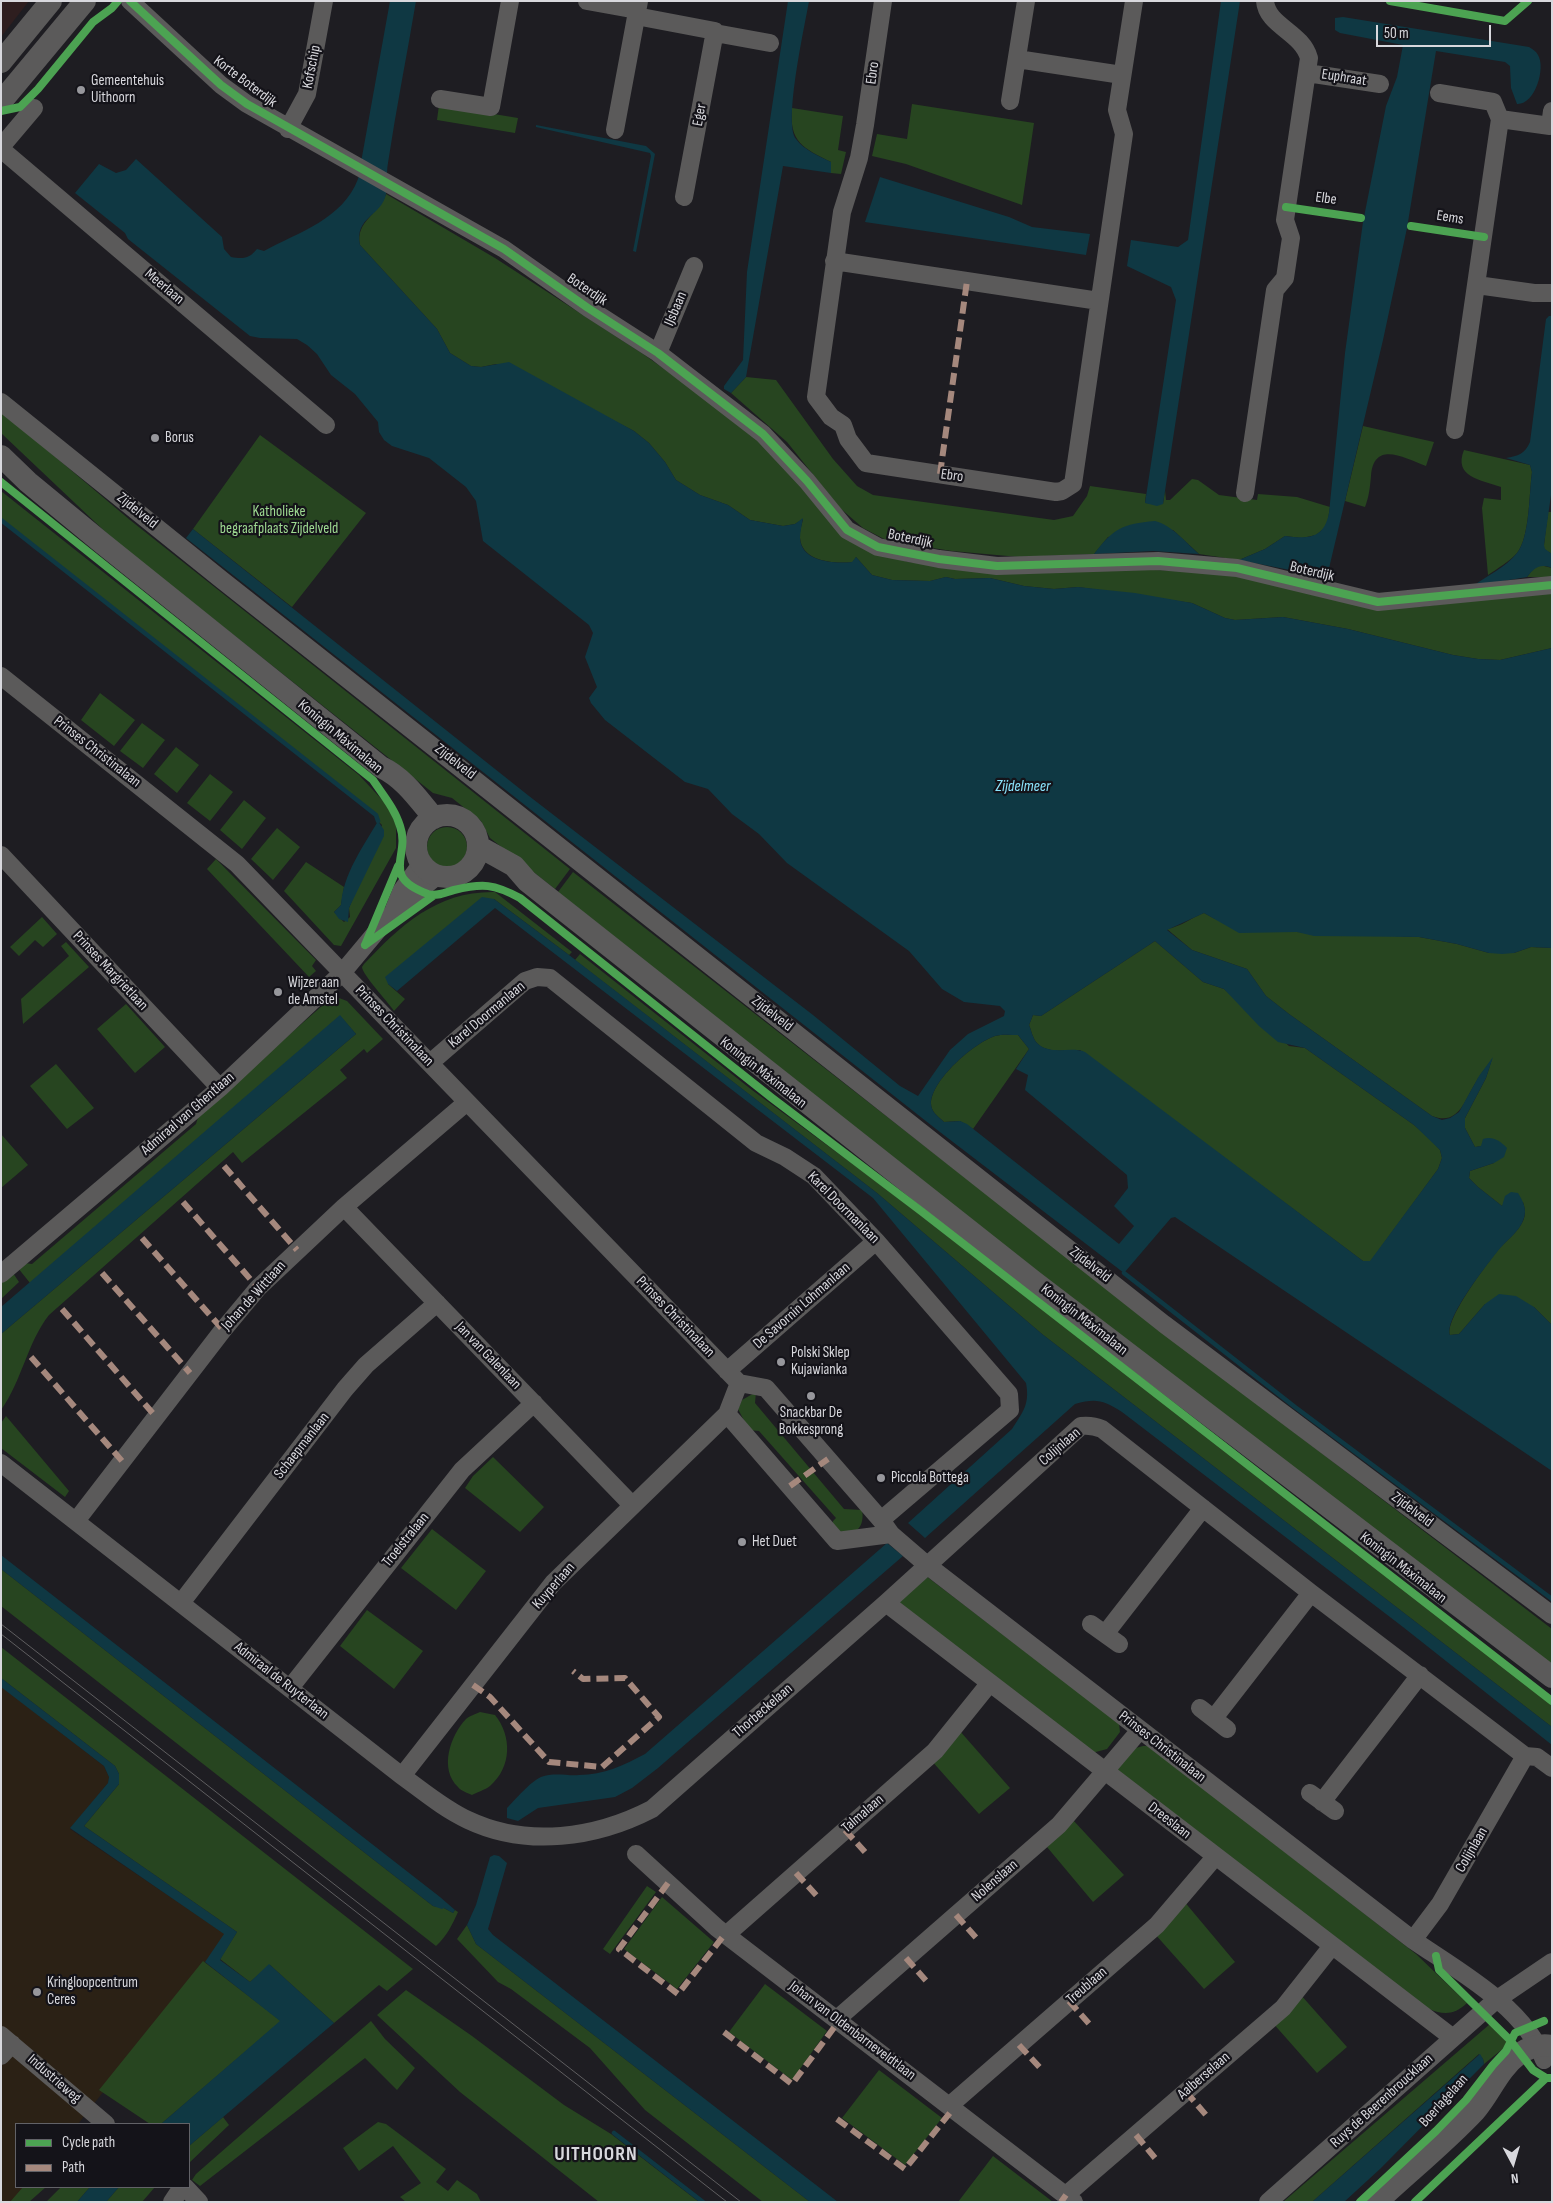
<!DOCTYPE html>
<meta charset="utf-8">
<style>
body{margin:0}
#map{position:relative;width:1553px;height:2203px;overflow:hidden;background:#1e1d22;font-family:"Sofia Sans Condensed",sans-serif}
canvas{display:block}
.frame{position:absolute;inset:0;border:2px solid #d8d8dd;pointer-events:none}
.legend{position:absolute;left:15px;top:2123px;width:175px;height:65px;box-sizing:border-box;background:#141319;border:1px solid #626267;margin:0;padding:6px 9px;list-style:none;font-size:15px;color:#d8d8dd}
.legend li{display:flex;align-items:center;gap:10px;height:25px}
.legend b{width:25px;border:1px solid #626267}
.north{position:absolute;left:1488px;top:2138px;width:50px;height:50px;-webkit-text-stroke:4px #141319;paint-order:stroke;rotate:174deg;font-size:14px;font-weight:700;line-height:20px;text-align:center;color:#d8d8dd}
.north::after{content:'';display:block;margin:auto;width:18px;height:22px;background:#d8d8dd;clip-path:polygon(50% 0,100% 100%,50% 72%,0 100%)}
.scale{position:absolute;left:1376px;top:25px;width:115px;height:22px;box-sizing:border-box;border:2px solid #d8d8dd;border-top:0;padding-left:6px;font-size:15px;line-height:18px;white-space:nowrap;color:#d8d8dd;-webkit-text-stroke:4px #141319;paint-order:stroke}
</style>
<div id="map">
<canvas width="1553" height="2203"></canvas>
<div class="frame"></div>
<ul class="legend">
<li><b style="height:6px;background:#4ca352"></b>Cycle path</li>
<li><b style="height:6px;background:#a5887d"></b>Path</li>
</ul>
<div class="north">N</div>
<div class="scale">50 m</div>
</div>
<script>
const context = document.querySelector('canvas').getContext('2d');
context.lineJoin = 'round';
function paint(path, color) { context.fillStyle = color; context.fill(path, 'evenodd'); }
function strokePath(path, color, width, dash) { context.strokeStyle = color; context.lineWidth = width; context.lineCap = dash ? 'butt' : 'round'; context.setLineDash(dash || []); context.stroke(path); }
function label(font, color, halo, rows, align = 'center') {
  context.font = font + ' "Sofia Sans Condensed",sans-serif'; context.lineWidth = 4.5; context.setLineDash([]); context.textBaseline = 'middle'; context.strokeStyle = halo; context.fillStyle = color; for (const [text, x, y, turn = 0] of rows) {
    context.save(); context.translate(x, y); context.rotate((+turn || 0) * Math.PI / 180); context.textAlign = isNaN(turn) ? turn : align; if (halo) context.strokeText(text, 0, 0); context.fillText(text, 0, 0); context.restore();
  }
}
paint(new Path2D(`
 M1,1H29L1,37Z`), '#2e1e1f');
paint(new Path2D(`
 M1,1686L104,1766L109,1777L108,1783L70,1829L225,1934L214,1951L78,2124H16V2187H25L13,2202H1Z`), '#2b2115');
paint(new Path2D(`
 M912,104L1034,123L1022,205L906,164L872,156L877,134L907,139Z
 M439,105L518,118L515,133L437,120Z
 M792,108L843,116L838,150L846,152L841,174L831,173V162C803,148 789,142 792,108Z
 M386,194L495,258L643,354L755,433L870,550L908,562L954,567L1123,569L1186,571L1226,574L1375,608L1419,607L1552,591V648L1500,660L1478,659L1453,655L1348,629L1283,617L1235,620L1225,618L1192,603L1164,599L1078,587L1054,589L1024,586L990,578L955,579L946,577L930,581L892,580L872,575L856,557L853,562C835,564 802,562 800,538C799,532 802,525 803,519L795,524L783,526L750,520L728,505L700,495L676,480L665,462L649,443L634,431L576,401L496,364L481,367L471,366L450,353L437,329L360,245C355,221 380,214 386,194Z
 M746,377L776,380L833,459L857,486L873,495L1054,520L1073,516L1087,496L1090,486L1146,494L1145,503L1163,504L1165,490L1166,500H1170L1192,479L1198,480L1219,495L1257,500L1258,494L1297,497L1330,507L1327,526L1316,535L1302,538L1285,536L1265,549L1239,560L1199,554L1173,530L1108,537L1094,554L1019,557L952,551L888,541L863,528L840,508L787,442L731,393Z
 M1,411L130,520L570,869L555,889L490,838L481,821L452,798L433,793L115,541L1,433Z
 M1363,426L1434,442L1426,466C1404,458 1374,440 1371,476C1370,487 1369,497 1365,507L1345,501Z
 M260,435L366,513L292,607L193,529Z
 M1464,450L1530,465L1532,472C1529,493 1530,537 1517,553C1509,562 1498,568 1488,575L1482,508L1484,498L1501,500V487C1481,480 1453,477 1464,450Z
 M1,491L359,775L386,804L391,813L396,826V848L341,946L334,945L284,891L306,862L344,887L341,905L334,912L344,922L350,917L349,908L382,825L378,821L376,815L1,520Z
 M1548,512H1552V554L1544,549V545Z
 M1540,565L1552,568V577H1527L1533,569Z
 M100,693L135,720L114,746L81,720Z
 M142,723L165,740L143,768L120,751Z
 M176,747L199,765L177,793L154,774Z
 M210,774L233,792L210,821L187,803Z
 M244,800L266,818L242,849L220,830Z
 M427 847a20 20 0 1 1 40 0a20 20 0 1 1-40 0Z
 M277,828L300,847L273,880L251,859Z
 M216,859L316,960L312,966L316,971L309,977L207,869Z
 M573,872L1189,1352L1552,1629V1665L1038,1275L558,892Z
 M495,892L572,952L569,955L494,899L388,984L405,999L394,1011C388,1002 362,974 362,967L364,964C401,925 437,891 495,892Z
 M1204,913L1215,919L1297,932L1419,937L1457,944L1489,953H1514L1531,947L1552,948V1325L1534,1307L1485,1304L1459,1334L1450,1335C1445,1319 1487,1264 1498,1250C1506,1241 1518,1232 1523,1221C1526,1215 1525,1208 1523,1202L1502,1206L1478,1187L1469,1178L1470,1171L1494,1163L1481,1146L1475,1147L1465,1128V1118L1486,1078L1492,1059C1487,1067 1480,1074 1476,1082C1464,1101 1459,1126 1432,1116L1289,1014L1266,996L1247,969L1192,950L1167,929C1180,927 1191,918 1204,913Z
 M42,917L57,934L43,947L35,940L19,956L10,947Z
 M1155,941L1203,982L1224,989L1289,1046L1305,1048L1414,1125L1432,1141L1440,1150L1442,1158L1438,1169L1370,1262L1363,1261L1080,1050C1067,1050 1047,1054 1037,1043C1033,1039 1031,1030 1029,1025L1033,1015L1041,1016Z
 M66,942L89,967L23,1024L21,999L69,956L61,946Z
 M580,954L752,1090L877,1182L1552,1703V1727L1042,1334L877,1193L575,960Z
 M331,998H339L347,1001L383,1039L367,1053L364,1049L340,1070L347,1078L242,1163L233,1152L49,1315C27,1343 22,1381 1,1410V1334L356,1034L340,1016L30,1283L18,1268L24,1263L32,1264L196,1124L199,1114Z
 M126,1004L165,1047L135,1073L97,1029Z
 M1018,1035L1029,1049L973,1129L960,1121L944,1122C939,1117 931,1112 931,1104C931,1080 974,1043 995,1036C1002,1034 1011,1035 1018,1035Z
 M56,1064L94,1108L67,1129L30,1086Z
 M1,1134L28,1165L1,1188Z
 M13,1273L19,1282L1,1299V1283Z
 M756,1392L755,1403L844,1509L862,1510C866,1531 849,1541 832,1528L833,1521L836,1518L759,1431L749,1430L738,1409L742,1400Z
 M6,1416L69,1491L65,1497L1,1448V1423Z
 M493,1457L544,1507L520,1532L465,1488L473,1476Z
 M432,1529L486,1571L456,1610L401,1568Z
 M1,1569L433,1906L444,1908L453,1913L455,1910L458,1912C452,1925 447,1936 436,1946L1,1606Z
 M926,1576L1119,1723L1120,1732L1107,1749L1092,1753L903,1608L897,1599Z
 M367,1610L423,1651L394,1689L340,1646Z
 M1,1647L413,1969L387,1991L379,1985L334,2023L270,1965L250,1982L220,1959L237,1932L84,1826L119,1784V1774L115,1766L1,1678Z
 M480,1712L495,1715C512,1736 512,1767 490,1786C485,1790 477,1792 472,1795C468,1793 461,1791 458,1787C439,1769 450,1736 466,1719C469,1716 476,1714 480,1712Z
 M959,1730L1010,1788L979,1814L930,1759Z
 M1143,1746H1149L1416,1954L1467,2003C1449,2021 1432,2011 1413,2001L1115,1770L1132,1749Z
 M1073,1820L1124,1875L1093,1902L1047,1847Z
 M647,1886L656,1892L610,1954L603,1949Z
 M662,1897L714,1942L677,1989L624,1949Z
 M1183,1900L1235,1962L1204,1989L1154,1933Z
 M467,1925L476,1944L810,2202H763L645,2110L590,2048L511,1989L498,1982L457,1939Z
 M203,1961L281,2021L161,2124H150L99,2090Z
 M765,1984L827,2031L792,2080L729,2032Z
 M406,1990L472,2036L564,2105L611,2134L699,2202H599L460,2092L377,2015Z
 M1300,1994L1347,2047L1317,2073L1272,2022Z
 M371,2021L385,2039L415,2068L397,2090L365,2058L200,2186L192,2180L196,2174Z
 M1490,2024L1507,2039L1505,2047L1484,2064L1483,2059L1479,2054L1312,2202H1283Z
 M879,2070L942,2118L905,2165L842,2118Z
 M223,2117L229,2125L189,2163V2146Z
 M378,2122L386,2124L446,2169L436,2182L448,2191L457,2180L477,2194L481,2202H406L400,2197L421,2183L393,2146L359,2171L343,2148Z
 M993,2156L1053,2202H958Z
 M23,2187H46L29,2202H10Z
 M61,2187H90L77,2202H46Z
 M119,2187H155L142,2202H106Z`), '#274520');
paint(new Path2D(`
 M390,1H416C407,55 396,109 388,163C386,174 388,184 386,194C382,216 354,217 360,245L437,329L450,353L471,366L481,367L509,362L634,431L649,443L665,462L676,480L700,495L728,505L750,520L783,526L795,524L803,518C802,524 800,532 800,538C801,562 835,564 852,562L856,557L872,575L892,580L930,581L946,577L955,579L990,578L1024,586L1054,589L1078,587L1135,593L1192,603L1225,618L1235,620L1283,617L1348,629L1453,655L1478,659L1500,660L1552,648V948L1531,947L1514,953L1502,954L1489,953L1457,944L1419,937L1314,936L1297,932L1239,933L1204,913L1167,930L1192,950L1247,969L1266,996L1289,1014L1432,1116L1442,1120L1450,1118L1459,1112L1479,1076L1493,1057L1486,1078L1465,1118V1128L1475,1147L1481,1146L1483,1139C1493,1136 1500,1141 1507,1148L1504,1157L1494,1163L1470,1171L1469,1178L1478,1187L1502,1206L1505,1196L1511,1192L1518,1193C1523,1201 1527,1209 1524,1218C1520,1232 1505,1241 1497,1252C1486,1266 1444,1319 1450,1335L1459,1334L1485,1304L1499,1294L1516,1296L1534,1307L1552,1325V1471L1175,1217L1171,1218L1124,1273L936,1129L186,538L193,529L529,796L813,1015L900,1086L918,1096L950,1050L968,1034L1004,1016L1005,1011L1000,1006L964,1002L942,989L909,951L787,863L759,834L732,814L708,789L685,782L605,720L591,703L589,698L597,687L585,657L593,633L589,625L483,541L476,501L466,487L429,458L392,446L384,440L379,432L378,422L355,394L331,375L317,354L307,345L297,339L260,338L250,336L128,239L125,233L75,193L99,164L116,173L126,170L136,159L222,237L224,249L231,257C243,259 249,259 257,249L264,251C299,232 343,219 358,179ZM1155,941L1203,982L1224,989L1259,1026L1278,1042L1305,1048L1414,1125L1440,1150L1442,1158L1438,1169L1370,1261H1363L1085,1052C1071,1046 1050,1056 1037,1043C1033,1039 1031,1030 1029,1025L1033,1015L1041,1016ZM1018,1035L1029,1049L1016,1069L1028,1075L1025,1090L1127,1175L1128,1188L1114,1206L1134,1226L1119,1244L967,1124L960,1121L944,1122C939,1117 931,1112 931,1104C931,1080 974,1043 995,1036C1002,1034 1011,1035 1018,1035Z
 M788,1H809C805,25 783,123 796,139C804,150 819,156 831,162V173L783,166L746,377L731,393L724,389V386L743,360L747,272Z
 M1221,1H1240L1163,504L1157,506L1145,503L1176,300L1171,287L1127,266L1131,240L1178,247L1188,240Z
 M1343,17L1529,47C1532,49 1536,51 1538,55C1546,68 1535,105 1517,104L1511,88L1510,66L1505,62L1436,51L1407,228L1383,340L1326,581L1290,570L1239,560L1265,549L1285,536C1308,539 1324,539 1329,513L1345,353L1363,222L1386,106L1397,77L1403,45L1340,33L1335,30V18Z
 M536,125L646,146L655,154L636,252L633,251L651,156L650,153L536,127Z
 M880,177L1009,217L1032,227L1090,234L1086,255L865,222Z
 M1549,316H1552V488L1544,545L1545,549L1552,554V568C1540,563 1534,568 1527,577L1473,586C1487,576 1506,567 1517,553C1530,537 1529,493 1532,472L1530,465L1506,458C1518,456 1525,454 1530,442L1546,319Z
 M1155,521C1173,526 1185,542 1199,554L1153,551L1094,554C1114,528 1122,524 1155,521Z
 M378,821L384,830V836L349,908L348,922L339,919L334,912L341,905C343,874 363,847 378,821Z
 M482,897L494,899L569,955L877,1193L1042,1334L1552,1727V1745L1403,1627L1122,1412C1103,1400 1096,1398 1075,1404L925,1538L908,1523L1012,1429C1023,1412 1030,1404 1026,1383L873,1198L495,908L397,991L388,984L385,977Z
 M340,1015L356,1034L1,1334V1307Z
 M887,1543L903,1556L658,1768L632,1788L615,1797L538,1808L518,1821L507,1818V1808C515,1800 531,1781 541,1777C554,1772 567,1776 579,1775C604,1775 624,1765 645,1754Z
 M1,1555L440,1897L455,1910L453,1913L444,1908L442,1909L433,1906L1,1569Z
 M1,1678L115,1766L119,1774V1784L84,1826L237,1932L220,1960L250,1982L269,1964L334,2023L189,2146V2124H161L280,2021L205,1962L224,1934L70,1828L108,1783L109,1777L104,1766L1,1687Z
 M494,1855L499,1856L507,1863L488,1929L493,1935L838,2202H810L476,1944L467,1925L476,1905L490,1857Z
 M1480,2054L1483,2059L1484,2064L1380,2169L1344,2202H1312Z
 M90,2187H119L106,2202H77Z`), '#0f3843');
strokePath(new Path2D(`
 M1,520L376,815L378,821
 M1124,1273L1295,1407L1552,1599
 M614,2133L703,2202`), '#0f3843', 4.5);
strokePath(new Path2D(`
 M130,1L221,85L247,104L504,249L588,308L658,353L763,434L807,481L847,530L878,547L939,559L997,566L1158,561L1237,568L1378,602L1552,585
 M587,1L637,10
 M883,1L865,125L859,158L842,212L816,397L831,417L843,425L848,439L866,463L1056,492L1062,491L1073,484L1124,134L1117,110L1134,1
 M636,16L715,31L684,197
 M715,33L770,43
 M1017,59L1122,75
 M1307,73L1380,84
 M1439,93L1493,102L1500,119
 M440,99L491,107L510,1
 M1010,101L1026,1
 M288,129L307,94L324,1
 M615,130L639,1
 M1,147L34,108
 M1,149L326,425
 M834,261L1099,301
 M1477,285L1534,293H1552
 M658,353L694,266
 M1,402L222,580L1164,1324L1552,1615
 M1455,430L1500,119L1550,126L1552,111
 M1245,493L1275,290L1285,278L1289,251L1291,238L1285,220L1309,58C1302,32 1267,26 1265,1
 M1,676L237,864L739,1383L766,1388L881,1520L891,1534L927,1565L1413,1940C1458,1971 1525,2007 1544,2060
 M1,855L220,1088
 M393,912L402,890L421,864
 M430,1063L525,981L537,977L550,978L756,1143L785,1157L814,1176L876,1241L1009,1394L1010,1410L881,1520
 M344,1207L632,1505
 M1,1274L220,1088L342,973L393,912L437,876
 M727,1371L876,1241
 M727,1414L837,1541L891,1534
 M1,1463L402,1776C423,1791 444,1809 468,1820C527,1848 596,1838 652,1809L886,1603L1081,1426C1090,1425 1095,1426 1102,1429L1311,1593L1525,1756L1537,1757L1552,1768
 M76,1521L223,1330L258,1288L344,1207L467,1102
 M181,1603L345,1389L366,1365L437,1303
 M886,1603L1453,2038
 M1091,1624L1119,1644
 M1105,1634L1203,1508
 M290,1688L462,1470L534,1403
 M1200,1708L1227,1729
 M1214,1718L1311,1593
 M402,1776L553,1583L727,1414L739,1383
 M1310,1793L1335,1811
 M1322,1802L1420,1675
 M636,1854L717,1928L1074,2202
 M726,1935L935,1751L989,1684
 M1413,1940L1440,1904L1525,1756
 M837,2019L1059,1825L1140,1730
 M1,2035L106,2124
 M1,2056L12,2044
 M949,2106L1157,1925L1215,1857
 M185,2187L199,2202
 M1066,2195L1283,2008L1332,1946
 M172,2202L182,2187
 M1268,2202L1496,2000L1552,1962`), '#5b5a5a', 18);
strokePath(new Path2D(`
 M1,62L51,1
 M1,102L85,1
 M1,456L28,482L102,543L381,767C404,778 418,799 434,818
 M416 846a31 31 0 1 1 62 0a31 31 0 1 1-62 0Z
 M478,846L514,866L527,881L1033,1281L1552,1677
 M1377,2202C1409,2172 1445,2143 1475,2111C1491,2092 1499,2069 1519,2054C1529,2047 1540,2044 1552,2046`), '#5b5a5a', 22);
strokePath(new Path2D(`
 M1,1624L741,2202
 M1,1634L727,2202`), '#5f5e60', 1);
strokePath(new Path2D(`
 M940,474L967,281
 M224,1166L297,1250
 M183,1202L258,1288
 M142,1238L223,1330
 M102,1273L190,1373
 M62,1309L156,1417
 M31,1357L122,1461
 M790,1486L828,1459
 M473,1685L490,1697L549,1762L602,1767L659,1717L625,1678L583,1679L573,1671
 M845,1830L865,1852
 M796,1873L817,1896
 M668,1883L619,1949L678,1994L725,1934
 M956,1915L979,1941
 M906,1958L929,1984
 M1069,2001L1092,2027
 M724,2032L792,2084L839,2021
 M1019,2045L1043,2071
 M1186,2092L1206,2115
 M837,2119L905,2169L953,2109
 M1136,2135L1155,2158
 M1061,2202L1066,2195`), '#a5887d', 6, [12, 6]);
strokePath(new Path2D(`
 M130,1L221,85L247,104L504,249L588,308L658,353L763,434L807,481L847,530L878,547L939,559L997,566L1158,561L1237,568L1378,602L1552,585
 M1390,1L1505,21L1528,1
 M1,111L20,107L38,89L93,22L112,8L118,1
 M1286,207L1361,218
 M1411,226L1484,237
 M1,482L373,780C383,795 395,809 400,826C411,856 379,876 428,894C437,897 446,892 454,890C483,883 494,884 520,898L772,1098L921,1211L1552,1701
 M365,945L398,866
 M365,945L433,896
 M1436,1956L1439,1970L1510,2040L1533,2070L1546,2078H1552
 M1360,2202L1436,2131L1466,2100L1493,2065L1506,2051L1515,2033L1544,2021
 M1415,2202L1546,2078`), '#4ca352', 8);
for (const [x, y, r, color] of [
 [81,90,5,"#97979c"],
 [155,438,5,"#97979c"],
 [278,992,5,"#97979c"],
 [781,1362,5,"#97979c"],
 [811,1396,5,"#97979c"],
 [881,1478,5,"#97979c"],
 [742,1542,5,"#97979c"],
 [37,1992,5,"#97979c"]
]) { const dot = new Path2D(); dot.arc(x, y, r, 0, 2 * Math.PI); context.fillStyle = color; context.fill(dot); strokePath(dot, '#141319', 2); }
label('15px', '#d8d8dd', '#141319', [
 ["Kofschip",312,67,-79],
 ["Ebro",873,73,-82],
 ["Euphraat",1344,78,9],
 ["Korte Boterdijk",245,82,37],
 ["Eger",700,115,-80],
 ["Elbe",1326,199,8],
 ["Eems",1450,218,9],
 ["Meerlaan",164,287,40],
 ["Boterdijk",587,290,34],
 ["IJsbaan",676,309,-67],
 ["Ebro",952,476,8],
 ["Zijdelveld",137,511,39],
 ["Boterdijk",910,539,12],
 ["Boterdijk",1312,572,13],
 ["Koningin Máximalaan",340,737,40],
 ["Prinses Christinalaan",97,752,38],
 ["Zijdelveld",455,762,38],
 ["Prinses Margrietlaan",110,971,47],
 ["Zijdelveld",772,1014,38],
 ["Karel Doormanlaan",487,1015,-40],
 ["Prinses Christinalaan",394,1026,46],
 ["Koningin Máximalaan",763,1073,38],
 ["Admiraal van Ghentlaan",188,1114,-41],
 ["Karel Doormanlaan",843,1208,45],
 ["Zijdelveld",1090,1265,38],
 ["Johan de Wittlaan",254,1296,-48],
 ["De Savornin Lohmanlaan",802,1306,-41],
 ["Prinses Christinalaan",675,1317,46],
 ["Koningin Máximalaan",1084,1320,38],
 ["Jan van Galenlaan",488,1356,46],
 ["Schaepmanlaan",302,1446,-52],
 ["Colijnlaan",1060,1447,-41],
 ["Zijdelveld",1412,1510,37],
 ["Troelstralaan",406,1540,-51],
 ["Koningin Máximalaan",1403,1568,38],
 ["Kuyperlaan",554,1586,-49],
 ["Admiraal de Ruyterlaan",281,1681,38],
 ["Thorbeckelaan",763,1711,-41],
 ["Prinses Christinalaan",1162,1747,38],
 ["Talmalaan",863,1814,-41],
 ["Dreeslaan",1169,1821,38],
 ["Colijnlaan",1472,1850,-60],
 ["Nolenslaan",995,1881,-41],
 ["Treublaan",1087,1986,-41],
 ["Johan van Oldenbarneveldtlaan",852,2031,37],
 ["Aalberselaan",1204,2076,-41],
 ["Industrieweg",54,2079,41],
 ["Ruys de Beerenbroucklaan",1382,2101,-42],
 ["Boerlagelaan",1444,2101,-48]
]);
label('15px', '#d8d8dd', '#141319', [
 ["Gemeentehuis",91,81],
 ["Uithoorn",91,98],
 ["Borus",165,438],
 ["Wijzer aan",288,983],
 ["de Amstel",288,1000],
 ["Polski Sklep",791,1353],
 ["Kujawianka",791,1370],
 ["Snackbar De",811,1413,"center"],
 ["Bokkesprong",811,1430,"center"],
 ["Piccola Bottega",891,1478],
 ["Het Duet",752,1542],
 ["Kringloopcentrum",47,1983],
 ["Ceres",47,2000]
], 'left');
label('15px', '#9ed991', '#141319', [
 ["Katholieke",279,512],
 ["begraafplaats Zijdelveld",279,529]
]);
label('italic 16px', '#8be5fe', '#141319', [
 ["Zijdelmeer",1023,787]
]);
context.letterSpacing = '1px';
label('bold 20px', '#d8d8dd', '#141319', [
 ["UITHOORN",596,2155]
]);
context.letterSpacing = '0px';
</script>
